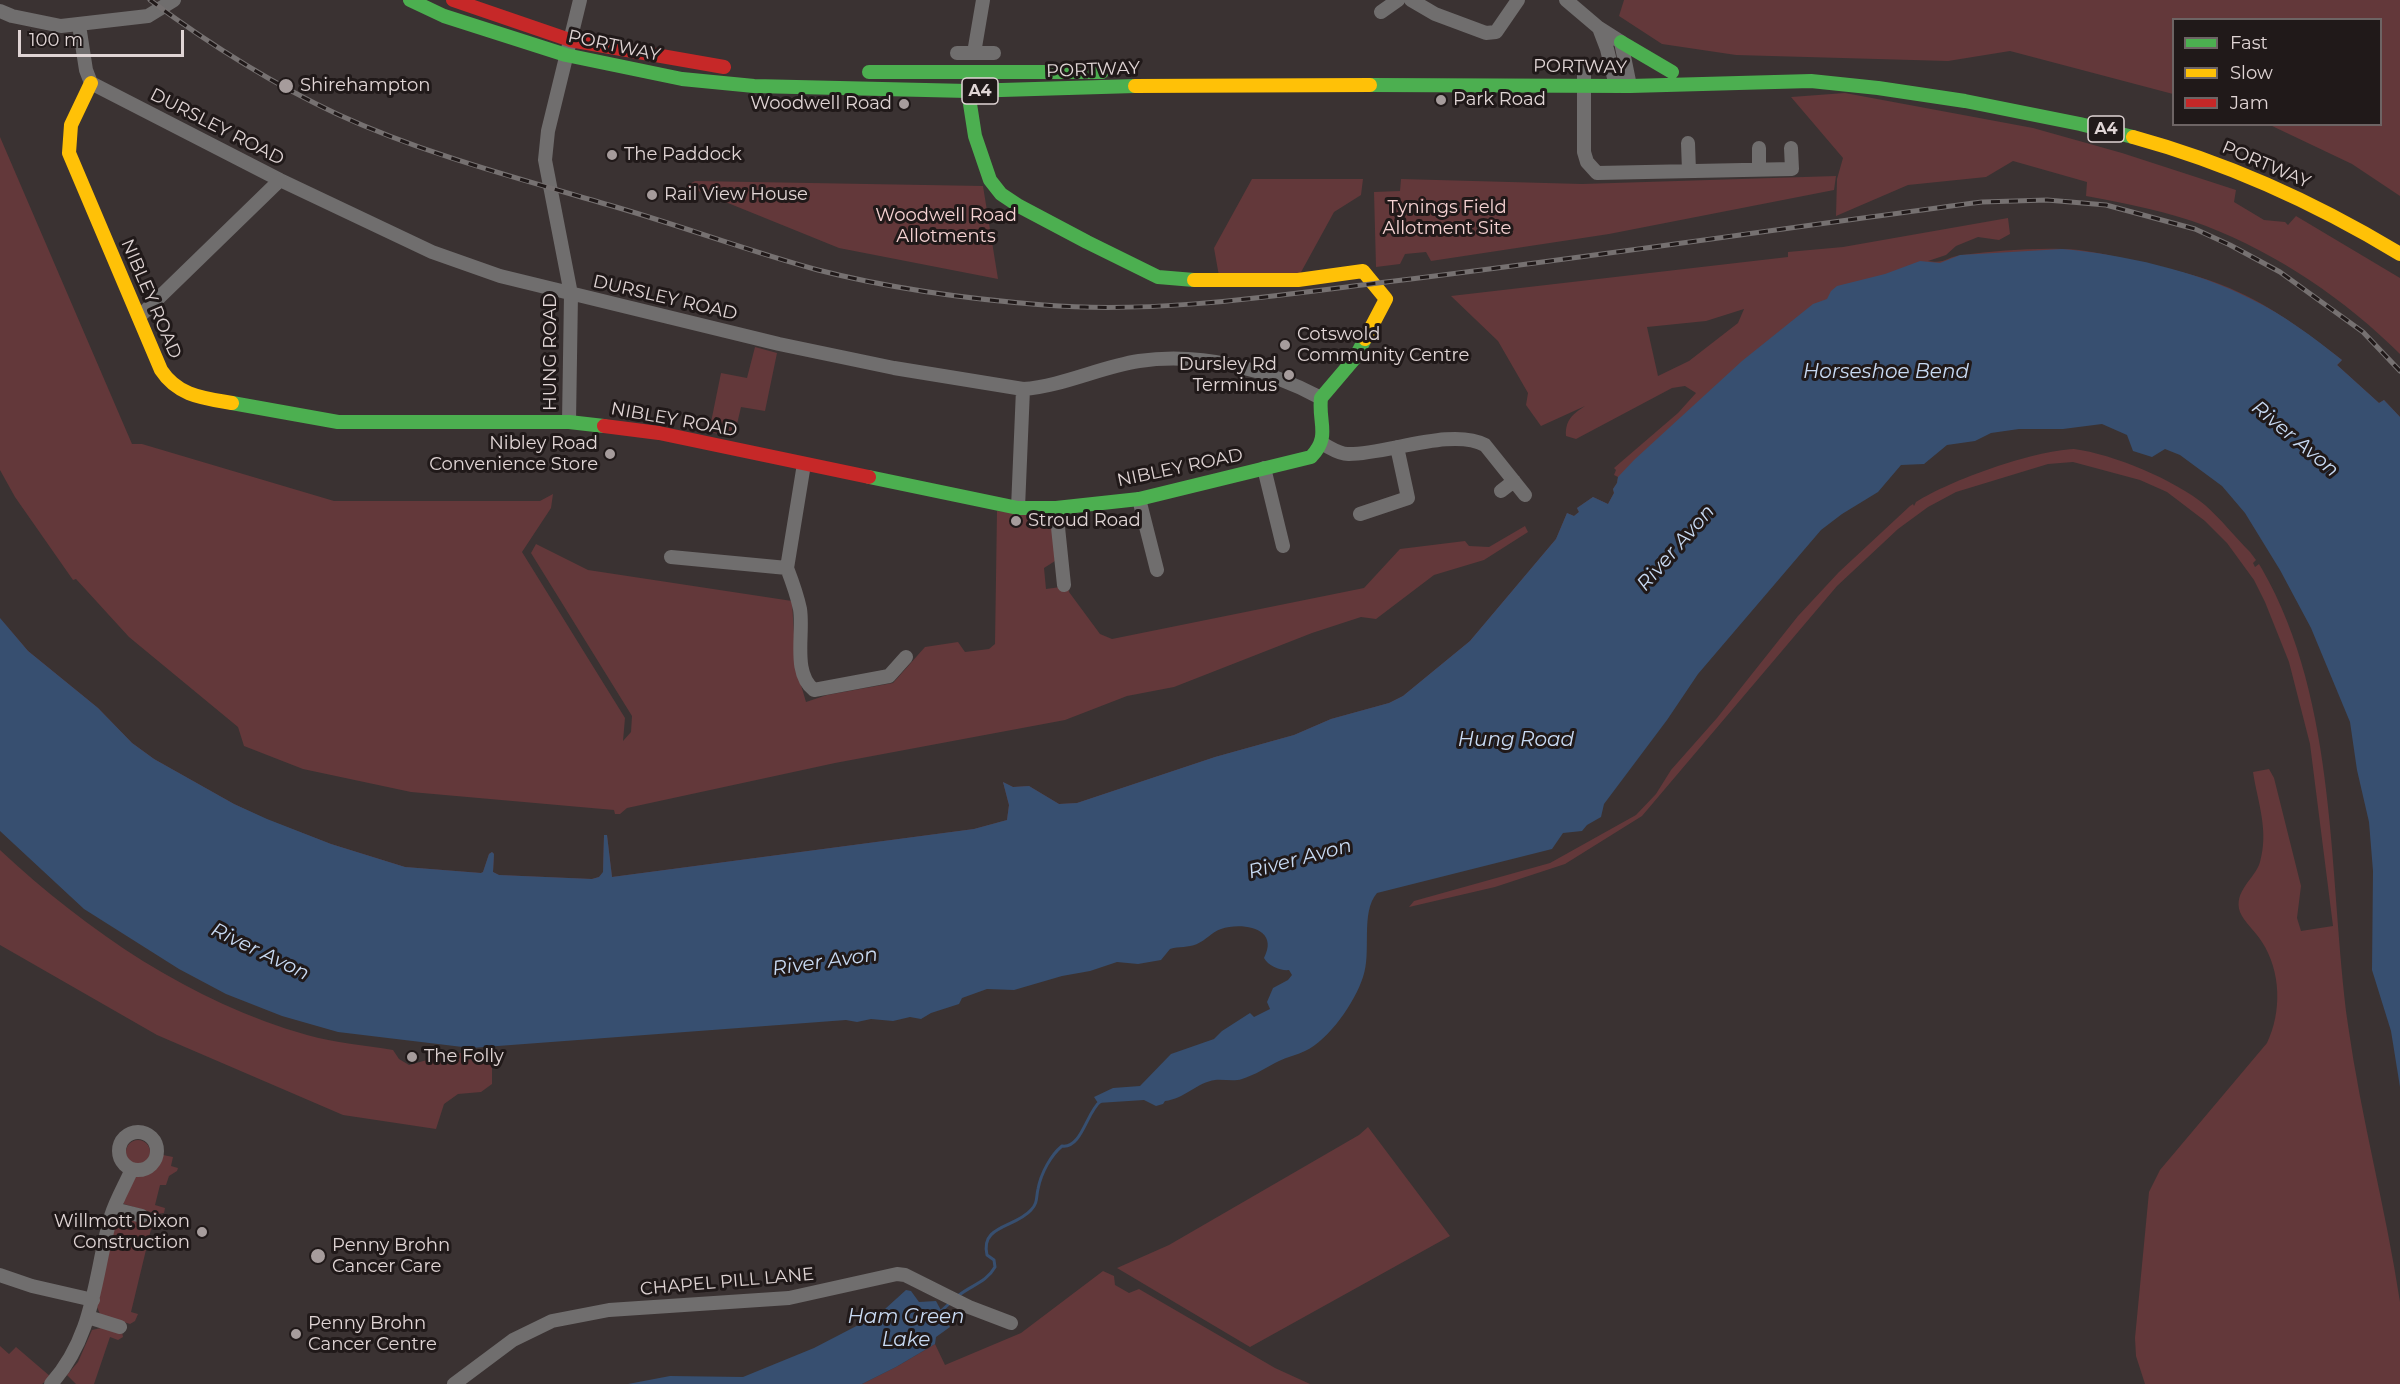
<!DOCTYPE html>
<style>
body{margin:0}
#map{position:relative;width:2400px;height:1384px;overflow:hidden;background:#3a3232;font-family:Montserrat,sans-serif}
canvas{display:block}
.legend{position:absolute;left:2172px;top:18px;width:210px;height:108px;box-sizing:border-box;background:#201919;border:2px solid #6d6464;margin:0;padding:8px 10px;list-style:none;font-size:18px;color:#e0d5d5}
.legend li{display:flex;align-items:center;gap:12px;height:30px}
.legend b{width:30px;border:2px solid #6d6464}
.scale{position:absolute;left:18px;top:30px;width:166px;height:27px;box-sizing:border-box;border:3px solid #e0d5d5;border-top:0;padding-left:8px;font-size:18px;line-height:21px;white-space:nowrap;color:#e0d5d5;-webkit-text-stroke:4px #201919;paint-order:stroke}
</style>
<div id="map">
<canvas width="2400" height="1384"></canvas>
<ul class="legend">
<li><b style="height:8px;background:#4caf50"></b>Fast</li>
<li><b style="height:8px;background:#ffc107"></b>Slow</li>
<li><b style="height:8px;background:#c62828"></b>Jam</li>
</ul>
<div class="scale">100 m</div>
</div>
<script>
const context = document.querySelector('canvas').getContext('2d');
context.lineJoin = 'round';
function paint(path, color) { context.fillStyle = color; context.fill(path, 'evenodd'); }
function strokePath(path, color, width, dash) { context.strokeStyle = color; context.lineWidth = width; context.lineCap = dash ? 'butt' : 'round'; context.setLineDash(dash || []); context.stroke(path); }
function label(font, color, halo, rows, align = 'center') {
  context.font = font + ' Montserrat,sans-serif'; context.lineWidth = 6; context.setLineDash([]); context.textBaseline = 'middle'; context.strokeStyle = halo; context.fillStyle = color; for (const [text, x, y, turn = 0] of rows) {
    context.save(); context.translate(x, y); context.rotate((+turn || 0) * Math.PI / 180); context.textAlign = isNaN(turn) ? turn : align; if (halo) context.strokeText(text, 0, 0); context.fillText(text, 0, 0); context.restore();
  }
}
paint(new Path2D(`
 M1624,0H2400V196L2352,164L2270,125L2380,124V20H2174L2173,94L2010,51L1948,61L1736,55L1662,44L1619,16Z
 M1845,93L2033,128L2122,153L2236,190L2234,202L2264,220L2285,222L2288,225L2296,216L2400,278V354C2346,300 2278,254 2206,226C2170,212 2125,203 2086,196L2087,182L2013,161L1986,177L1908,185L1836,216L1837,179L1843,158L1791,97Z
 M0,137L132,444H142L334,501H540L553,494L551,508L522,552L625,718L623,741L631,732L632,716L531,553L536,544L588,570L792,601L796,668L806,702L827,695L893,683L925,647L958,642L965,652L989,649L995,644L997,511L1039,515L1053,524L1055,561L1044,568L1046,589L1068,586L1069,592L1100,634L1112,639L1364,588L1400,549L1465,541L1469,546L1489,547L1525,526L1528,532L1484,560L1434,575L1376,619L1361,617L1312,633L1174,687L1127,696L1065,720L835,763L627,808L620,814H615L614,810L411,792L303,769L244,746L238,727L129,637L76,579L73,580L15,497L0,470Z
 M1836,176L1834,190L1609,234L1431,261L1426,252L1405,254L1400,264L1376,267L1374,192L1400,191L1401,179L1582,184Z
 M1252,179H1363L1361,195L1334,212L1300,274L1219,276L1214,248Z
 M695,181L983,186L998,279L839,248L686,186Z
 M2008,218L2010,234L1999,240L1978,237L1956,246L1946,255L1928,261C1946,264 1946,257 1962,255C1995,251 2029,248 2062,249C2085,249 2107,255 2130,260C2161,267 2192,273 2222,285C2266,302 2305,331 2342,360L2337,365L2379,403L2384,400L2400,417L2124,304L1432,782L248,920L0,618L28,651L98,708L132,743L154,759L234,804L266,819L331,844L405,867L481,873L483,872L489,854L492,852L494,854L493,872L499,875L592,879L599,877L603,873L604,835H607L612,877L974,829L1007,820L1009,805L1003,782L1013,787L1029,786L1059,804L1077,803L1215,757L1294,735L1331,719L1389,703L1403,696L1470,641L1556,539L1567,513L1574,516L1579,512L1577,508L1593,497L1608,504L1614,493L1613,489L1617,483L1618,477L1614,475L1616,470L1614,468L1678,413L1696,393L1685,386L1672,388L1576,439L1566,436C1565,420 1573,414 1585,406L1541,426L1526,405L1528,393L1498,341L1451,296L1788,257V252L1843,247ZM1744,309L1738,323L1689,361L1658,376L1647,327L1706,321Z
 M755,347L777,353L765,411L741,407L734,437L709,432L721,373L747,378Z
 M2074,449C2113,454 2175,480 2205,505C2221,519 2235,537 2250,552L2256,560L2253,563L2255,567L2259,564L2262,569C2339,703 2328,876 2348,1025C2361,1118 2386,1209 2400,1302C2400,1328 2400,1358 2400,1384H2145L2136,1356L2135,1338L2149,1192L2160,1170L2267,1043C2282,1012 2281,971 2262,942C2256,932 2244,922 2240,912C2233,891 2255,879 2260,862C2269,830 2258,804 2253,772L2269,769L2274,778L2301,886L2297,918L2301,931L2333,926L2310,744L2289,662L2265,602L2254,580L2227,543L2205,521L2167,492L2140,480L2073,462L2048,464L1956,492L1928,507L1898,529L1837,586L1642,816L1565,864L1495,887L1409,907L1414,901L1550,863L1636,815L1656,794L1671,770L1717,718L1798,616L1839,572L1910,506L1913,504L1914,506L1916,502C1951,480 2032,451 2074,449Z
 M0,850C88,932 191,1002 307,1035C335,1043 365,1045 393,1050L399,1059L409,1065L427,1060L435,1052L484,1054L492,1068V1084L481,1092L458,1094L444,1104L436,1129L343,1115L157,1035L0,945Z
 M1368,1127L1450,1236L1250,1347L1117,1268L1169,1245L1359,1135Z
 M126 1152a12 12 0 1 1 24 0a12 12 0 1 1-24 0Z
 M163,1155L173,1157L171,1166L178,1168L177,1171L169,1176L166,1185H160L155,1205L165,1208L164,1213L157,1214L124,1204L123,1202L138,1172L149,1169Z
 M125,1214L157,1221L161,1225H152L131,1312L138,1314L135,1321L130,1324L100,1314L97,1307L116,1219L118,1215Z
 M1103,1271L1114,1276L1115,1285L1129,1293L1139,1289L1275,1368L1310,1384H862L896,1367L935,1344L945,1365L1021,1333Z
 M102,1325L122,1332L123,1337L118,1340L110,1337L94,1384H76L67,1375L78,1362L92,1330L101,1328Z
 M0,1346L9,1354L16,1347L51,1377L42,1384H0Z`), '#63383a');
paint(new Path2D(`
 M2062,249C2121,254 2198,271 2251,299C2284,315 2313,337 2342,360L2337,365L2379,403L2384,400L2400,417V1087L2391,1031L2372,970L2373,871L2369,822L2357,770L2350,722L2311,628L2280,570L2245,513L2222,486L2180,455L2165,449L2152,457L2133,451L2127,435L2102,424L2063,429H2019L1991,433L1975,441L1947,445L1924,464L1901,465L1878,492L1842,514L1821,530L1698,674L1667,720L1604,804L1601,817L1587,825L1582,831L1563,833L1552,849L1377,893C1360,913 1372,952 1363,977C1355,1002 1329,1040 1305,1051C1297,1055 1287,1057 1279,1061C1267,1067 1255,1075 1242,1079C1233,1082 1224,1079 1215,1080C1198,1082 1184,1099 1165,1101L1163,1104L1156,1106L1144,1100L1098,1103L1094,1097L1113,1088L1140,1086L1171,1054L1214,1039L1222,1031L1250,1013L1254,1017L1270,1009L1267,1002L1273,988L1288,980L1292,975L1289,970C1281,971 1268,966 1264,958C1280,928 1242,922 1221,929C1212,932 1206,940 1197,944C1188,948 1179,946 1170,949L1161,960L1138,964L1117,962L1090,971L1062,976L1014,990L987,989L962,998L959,1004L931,1013L921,1019L910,1017L893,1021L871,1019L857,1022L846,1020L471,1048L338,1032L282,1016L226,994L179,969L84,909L0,831V618L28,651L98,708L132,743L154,759L234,804L267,819L331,844L405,867L481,873L483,872L489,854L492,852L494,854L493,872L499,875L592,879L599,877L603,872L604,835H607L612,877L974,829L1007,820L1009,805L1003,782L1013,787L1029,786L1059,804L1077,803L1215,757L1294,735L1331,719L1389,703L1403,696L1470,641L1556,539L1567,513L1574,516L1579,512L1577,508L1593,497L1608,504L1614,493L1613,489L1617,483L1618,477L1634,460L1742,361L1813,304L1827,299L1831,291L1837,286L1885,274L1920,261L1940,263L1960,255Z
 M906,1290L911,1291L919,1302L936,1301L950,1327L936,1337L935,1344L896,1367L862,1384H628L670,1376L743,1377L814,1348L868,1320L885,1309Z`), '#374f70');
strokePath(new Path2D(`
 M958,1296C971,1285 986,1283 995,1267L994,1260L987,1255C980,1225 1015,1228 1031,1210C1038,1203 1036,1197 1038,1189C1041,1173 1051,1155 1062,1146C1082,1149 1087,1110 1101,1101
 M941,1311L951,1302`), '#374f70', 3);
strokePath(new Path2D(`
 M1411,0L1435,14L1486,33L1496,32L1518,0
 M1566,0L1599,28L1621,42L1630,86
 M0,11L12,16L61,26L148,16L174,0
 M1381,12L1398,0
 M79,25L86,70L91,83L280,180L432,252L500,276L779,344L894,368L1023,389C1063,386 1100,367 1139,361C1201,352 1267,369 1321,398
 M1599,28L1607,49L1616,86
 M957,53H974L983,0
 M974,53H994
 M1584,70V152L1587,162L1597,173L1792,169L1791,148
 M1688,143L1689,171
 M1759,148V169
 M139,317L280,180
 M569,422L571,294L545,160L548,131L580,0
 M1323,444C1331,448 1339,454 1348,454C1385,455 1452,427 1485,445L1525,495
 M1264,468L1283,546
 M1501,491L1514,481
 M1139,499L1157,570
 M1018,508L1023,389
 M1056,508L1064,585
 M1360,514L1408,498L1397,447
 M671,557L787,568L804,464
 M787,568C792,581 797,595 800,609C804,634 792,673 814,690L889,676L906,657
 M119 1151a19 19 0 1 1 38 0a19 19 0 1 1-38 0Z
 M114,1209L142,1216
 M0,1275L32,1286L93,1300
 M88,1317L120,1327
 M51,1384C95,1335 94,1276 111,1216C116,1200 125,1185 132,1169
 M454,1384L513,1340L552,1321L609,1310L789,1298L897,1274L905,1275L969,1307L1011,1323`), '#706e6e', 14);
strokePath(new Path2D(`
 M410,0L444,16L566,55L682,79L754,86L968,91L1135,86
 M1621,42L1672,72
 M869,72H1102
 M1370,85L1630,86L1811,81L1878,88L1965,101L2080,124L2133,137
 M968,91L975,136L990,180L1001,194L1019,206L1087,242L1158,277L1194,280
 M232,403L338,422H569L604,426
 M869,477L1018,508H1056L1139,499L1311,457C1331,436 1318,423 1321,398L1355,358L1365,339`), '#4caf50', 14);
strokePath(new Path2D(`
 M91,83L71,125L69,153L161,370C178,396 203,398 232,403
 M1135,86L1370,85
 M2133,137C2228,163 2316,203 2400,254
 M1194,280H1298L1363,271L1386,299L1365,339`), '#ffc107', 14);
strokePath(new Path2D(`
 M453,0L570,40L724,67
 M604,426L659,433L869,477`), '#c62828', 14);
const rail = new Path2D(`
 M150,0C209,44 271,83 337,114C424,154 517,178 609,205C679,225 748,251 818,270C892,289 968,299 1044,305C1158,314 1273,296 1386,282C1585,258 1783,228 1982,202L2047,200L2106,205L2195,229L2230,245L2280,272L2363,332L2400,371`);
strokePath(rail, '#767171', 5);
strokePath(rail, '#201919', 3, [9]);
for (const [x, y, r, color] of [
 [286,86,8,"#a69c9c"],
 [1441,100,6,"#a69c9c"],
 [904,104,6,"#a69c9c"],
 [612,155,6,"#a69c9c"],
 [652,195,6,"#a69c9c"],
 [1285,345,6,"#a69c9c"],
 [1289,375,6,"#a69c9c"],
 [610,454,6,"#a69c9c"],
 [1016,521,6,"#a69c9c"],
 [412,1057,6,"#a69c9c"],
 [202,1232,6,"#a69c9c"],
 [318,1256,8,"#a69c9c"],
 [296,1334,6,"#a69c9c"]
]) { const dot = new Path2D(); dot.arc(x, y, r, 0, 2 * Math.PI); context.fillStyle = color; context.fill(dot); strokePath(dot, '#201919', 2); }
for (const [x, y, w] of [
 [980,91,36],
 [2106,129,36]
]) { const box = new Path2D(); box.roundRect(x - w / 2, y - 13, w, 26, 4.5); context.fillStyle = '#201919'; context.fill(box); strokePath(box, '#e0d5d5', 1.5); }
label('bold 16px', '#e0d5d5', null, [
 ["A4",980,91],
 ["A4",2106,129]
]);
label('18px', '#e0d5d5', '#201919', [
 ["PORTWAY",614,46,12],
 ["PORTWAY",1580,67,1],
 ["PORTWAY",1093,70,-2],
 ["DURSLEY ROAD",217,127,27],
 ["PORTWAY",2266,165,23],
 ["DURSLEY ROAD",665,298,13],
 ["NIBLEY ROAD",151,299,67],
 ["HUNG ROAD",551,352,-90],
 ["NIBLEY ROAD",674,420,10],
 ["NIBLEY ROAD",1180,468,-12],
 ["CHAPEL PILL LANE",727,1282,-5]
]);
label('18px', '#e0d5d5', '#201919', [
 ["Shirehampton",300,86],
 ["Park Road",1453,100],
 ["Woodwell Road",892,104,"right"],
 ["The Paddock",624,155],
 ["Rail View House",664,195],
 ["Cotswold",1297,335],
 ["Community Centre",1297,356],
 ["Dursley Rd",1277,365,"right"],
 ["Terminus",1277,386,"right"],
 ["Nibley Road",598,444,"right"],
 ["Convenience Store",598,465,"right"],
 ["Stroud Road",1028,521],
 ["The Folly",424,1057],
 ["Willmott Dixon",190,1222,"right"],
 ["Construction",190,1243,"right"],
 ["Penny Brohn",332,1246],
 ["Cancer Care",332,1267],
 ["Penny Brohn",308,1324],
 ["Cancer Centre",308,1345]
], 'left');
label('18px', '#f6d3d3', '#201919', [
 ["Tynings Field",1447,208],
 ["Allotment Site",1447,229],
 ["Woodwell Road",946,216],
 ["Allotments",946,237]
]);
label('italic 20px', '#c8daf3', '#201919', [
 ["Horseshoe Bend",1886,372],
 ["River Avon",2295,439,40],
 ["River Avon",1676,548,-49],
 ["Hung Road",1516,740],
 ["River Avon",1300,859,-15],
 ["River Avon",260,952,26],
 ["River Avon",825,962,-8],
 ["Ham Green",906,1317],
 ["Lake",906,1340]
]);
</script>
